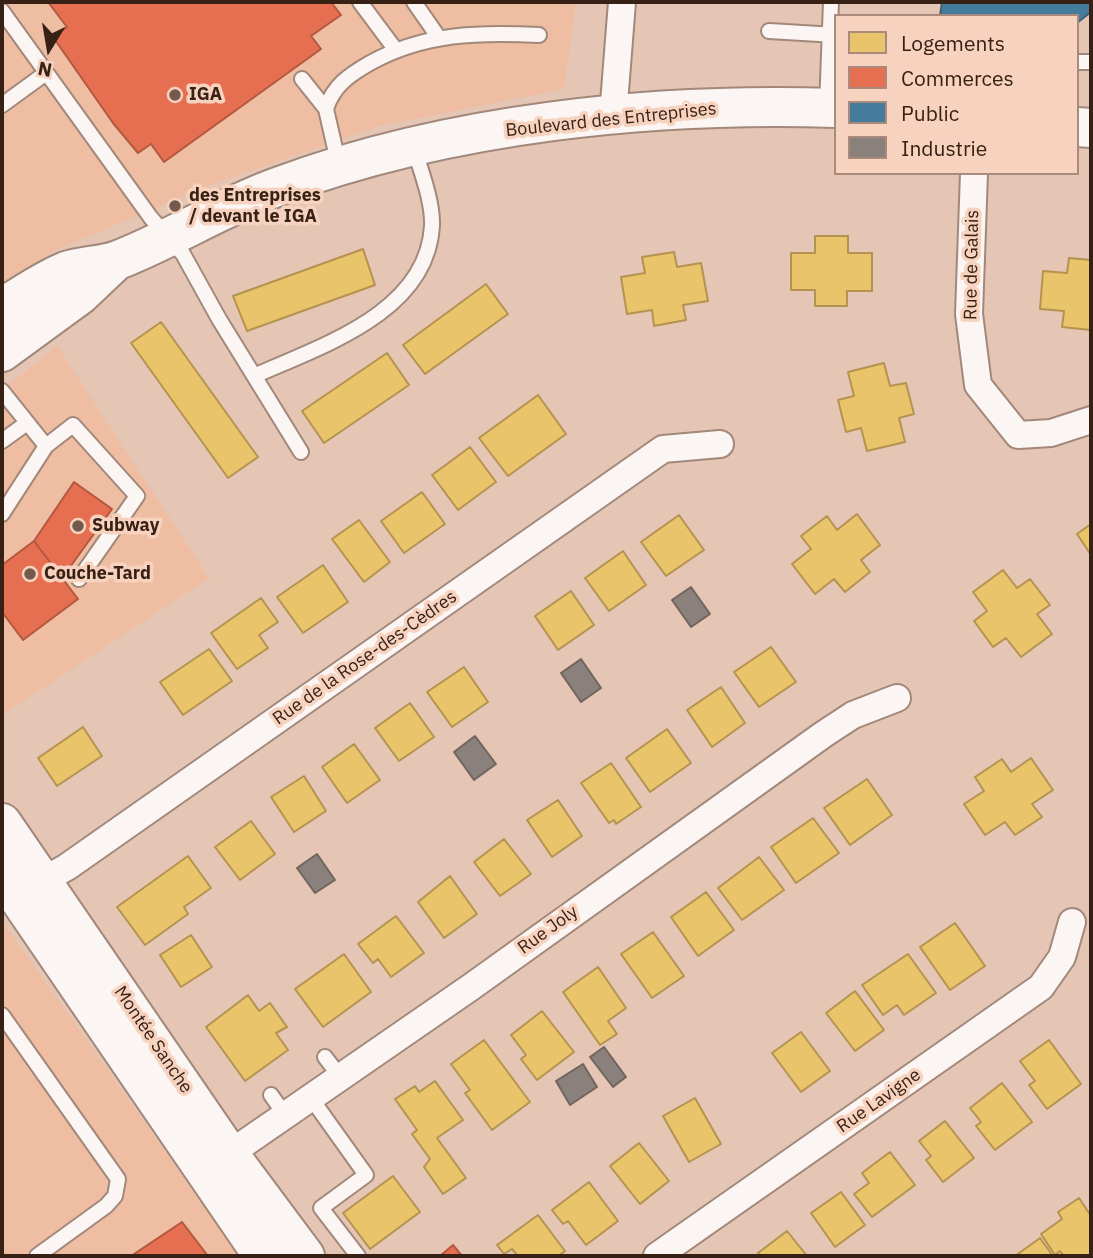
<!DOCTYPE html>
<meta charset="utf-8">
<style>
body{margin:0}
#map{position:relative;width:1093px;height:1258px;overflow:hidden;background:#e5c5b4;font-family:"IBM Plex Sans",sans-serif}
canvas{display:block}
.frame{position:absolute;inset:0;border:4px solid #372115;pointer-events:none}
.legend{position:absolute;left:834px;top:14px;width:245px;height:161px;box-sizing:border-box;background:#f7d2bf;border:2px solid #aa8b7b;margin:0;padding:9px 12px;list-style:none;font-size:21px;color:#372115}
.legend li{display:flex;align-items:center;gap:14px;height:35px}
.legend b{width:35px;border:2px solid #aa8b7b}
.north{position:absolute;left:14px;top:14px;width:70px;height:70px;-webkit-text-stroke:5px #f7d2bf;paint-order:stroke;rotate:191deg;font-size:19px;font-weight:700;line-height:28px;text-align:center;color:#372115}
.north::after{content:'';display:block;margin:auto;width:24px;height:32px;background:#372115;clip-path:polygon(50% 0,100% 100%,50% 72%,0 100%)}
</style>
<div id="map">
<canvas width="1093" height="1258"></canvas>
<div class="frame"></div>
<ul class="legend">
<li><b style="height:19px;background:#e9c46a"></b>Logements</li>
<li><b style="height:19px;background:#e76f51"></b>Commerces</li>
<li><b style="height:19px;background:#457b9d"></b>Public</li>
<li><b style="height:19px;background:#8a817c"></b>Industrie</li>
</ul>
<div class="north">N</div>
</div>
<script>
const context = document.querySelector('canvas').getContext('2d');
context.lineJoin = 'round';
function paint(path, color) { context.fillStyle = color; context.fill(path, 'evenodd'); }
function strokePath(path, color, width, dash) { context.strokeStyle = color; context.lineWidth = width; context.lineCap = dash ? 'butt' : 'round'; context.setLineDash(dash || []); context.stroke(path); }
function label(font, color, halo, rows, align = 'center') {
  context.font = font + ' "IBM Plex Sans",sans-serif'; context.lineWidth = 7; context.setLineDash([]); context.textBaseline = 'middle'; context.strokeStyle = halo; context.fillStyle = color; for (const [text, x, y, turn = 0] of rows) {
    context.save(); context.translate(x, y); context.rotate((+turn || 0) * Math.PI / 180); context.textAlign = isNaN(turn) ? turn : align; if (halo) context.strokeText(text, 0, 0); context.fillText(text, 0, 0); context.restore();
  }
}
paint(new Path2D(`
 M2,2H576L564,89L380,126L213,184L56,250L2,283Z
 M57,346L209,578L2,715V390Z
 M2,921L239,1256H2Z`), '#efbda1');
const homes = new Path2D(`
 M815,236H848V253H872V291H847V306H815V290H791V253H815Z
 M363,249L375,285L247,331L233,296Z
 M674,252L677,267L701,263L708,301L683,305L686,320L654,326L652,310L627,314L621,277L645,273L642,257Z
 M1069,258L1091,260V330L1062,327L1064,311L1040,309L1043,271L1067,273Z
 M486,284L508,314L425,374L403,345Z
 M161,322L258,457L228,478L131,343Z
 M387,353L409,385L324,443L302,411Z
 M884,363L890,386L906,383L914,414L899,418L905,442L867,451L861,428L846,432L838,400L854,396L848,372Z
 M538,395L566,434L508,476L479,438Z
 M470,447L496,482L458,510L432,475Z
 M422,492L445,524L404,553L381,521Z
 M857,514L880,545L861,560L870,572L845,592L834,579L815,594L792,564L811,549L801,536L827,516L837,530Z
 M679,515L704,550L666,576L641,542Z
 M359,520L390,562L364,582L332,539Z
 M1091,524V555L1077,534Z
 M623,551L646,585L609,611L585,578Z
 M323,565L348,602L303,633L277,597Z
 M1003,570L1017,588L1030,579L1050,605L1037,614L1052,634L1021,657L1006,638L993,647L974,621L987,611L973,592Z
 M571,591L594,625L558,650L535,616Z
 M261,598L278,622L259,635L268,648L237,669L211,633Z
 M771,647L796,682L759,707L734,672Z
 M209,649L232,681L183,715L160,682Z
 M464,667L488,702L452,727L427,692Z
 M721,687L745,723L712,747L687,710Z
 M410,703L434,737L399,761L375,728Z
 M83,727L102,756L57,786L38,758Z
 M667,729L691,763L650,792L626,758Z
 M354,744L380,780L347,803L322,767Z
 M1031,758L1053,790L1032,804L1042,817L1015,835L1005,822L985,835L964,804L984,791L975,777L1002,759L1011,772Z
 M611,763L641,807L616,824L614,820L609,823L581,783Z
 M304,776L326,811L294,832L271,797Z
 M867,779L892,815L850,845L824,808Z
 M558,800L582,836L552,857L527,820Z
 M813,818L839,853L796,883L771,847Z
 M251,821L275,854L240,880L215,847Z
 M504,839L531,874L500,896L474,862Z
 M188,856L211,888L184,907L188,914L145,945L117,907Z
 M759,857L784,890L742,920L718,888Z
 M450,876L477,914L444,938L418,902Z
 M706,892L734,930L698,956L671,917Z
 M396,916L424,953L391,977L378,959L373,963L358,944Z
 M955,923L985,966L950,990L920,947Z
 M653,932L684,976L652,998L621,954Z
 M191,935L212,967L181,987L160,955Z
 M344,954L371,992L323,1027L295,989Z
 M908,954L936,993L904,1015L897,1005L883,1015L862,985Z
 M598,967L626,1008L608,1021L617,1034L600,1045L563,992Z
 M855,991L884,1030L855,1051L826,1013Z
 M248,995L259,1011L270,1003L287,1027L276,1033L288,1050L245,1081L206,1027Z
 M542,1011L574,1052L537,1080L521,1059L526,1055L511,1035Z
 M801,1032L830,1071L801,1092L772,1053Z
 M484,1040L530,1102L492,1130L465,1093L470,1090L451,1064Z
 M1049,1040L1081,1084L1047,1109L1029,1085L1035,1081L1020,1061Z
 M435,1081L463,1120L437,1138L466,1178L443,1194L424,1167L430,1159L412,1134L417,1130L395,1099L415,1086L419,1092Z
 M1002,1083L1032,1122L995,1150L976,1126L981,1122L970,1108Z
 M695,1098L721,1144L689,1162L663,1116Z
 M945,1121L974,1158L943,1182L926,1160L931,1156L919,1141Z
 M639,1143L669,1181L640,1204L610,1166Z
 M890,1152L915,1185L872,1217L854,1194L869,1183L862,1173Z
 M393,1176L420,1212L370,1249L343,1213Z
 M589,1182L618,1221L586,1245L568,1221L563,1224L552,1210Z
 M841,1192L865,1225L835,1247L811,1213Z
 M1079,1198L1091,1216V1256H1064L1060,1251L1055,1255L1041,1234L1062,1219L1058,1212Z
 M538,1215L565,1251L558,1256H518L512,1249L504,1254L497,1245Z
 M787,1231L807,1256H761L758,1253Z
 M1040,1238L1053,1256H1015Z`);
paint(homes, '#e9c46a');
strokePath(homes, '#b49350', 2);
const shops = new Path2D(`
 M48,2H331L341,15L311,36L321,49L164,162L151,144L138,153L113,123L53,37L67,27Z
 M74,482L112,509L62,578L34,541Z
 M34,541L78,599L23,640L2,612V565Z
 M182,1222L208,1256H131Z
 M453,1245L462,1256H440Z`);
paint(shops, '#e76f51');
strokePath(shops, '#b2583f', 2);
const public = new Path2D(`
 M942,2H1091V12L1077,23V16H940Z`);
paint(public, '#457b9d');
strokePath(public, '#416074', 2);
const industry = new Path2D(`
 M691,587L710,614L691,627L672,600Z
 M581,659L601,688L581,702L561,673Z
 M475,736L496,764L474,780L454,752Z
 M317,854L335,880L315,893L297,868Z
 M604,1047L626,1077L613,1087L590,1057Z
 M583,1064L597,1087L570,1105L556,1081Z`);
paint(industry, '#8a817c');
strokePath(industry, '#71645d', 2);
const lane = new Path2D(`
 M360,2L395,49
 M414,2L439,38
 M2,11L151,218L183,254L219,319L301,452
 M769,31L836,35
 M1077,62H1091
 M302,79L326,109
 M2,105L46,73
 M827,107L831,2
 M339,166L326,109C333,86 349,75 370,63C424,33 479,32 539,35
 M254,376C321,346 427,313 432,226C433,202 421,171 414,148
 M2,391L46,446L2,514
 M2,441L27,423
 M46,446L73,425L137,496L79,579
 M2,1015L118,1179L115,1196L106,1206L37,1256
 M325,1057L341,1078
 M271,1095L286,1116
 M311,1098L366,1175L321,1208L358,1256`);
const street = new Path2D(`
 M613,116L622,2
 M974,173L969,314L978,385L1018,435L1051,433L1091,420
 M28,889L67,867L663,449L720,444
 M216,1163L471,987L824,734L853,715L897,698
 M657,1256L1041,987L1062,957L1072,922`);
const secondary = new Path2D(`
 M1077,127L1091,128
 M2,308C22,295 44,280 66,271C83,265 102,266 118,260C172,239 222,207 277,187C449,123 653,102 836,108
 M2,352L80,295L116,261
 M2,823L229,1154L305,1256
 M2,874L263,1256`);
strokePath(lane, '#a1887b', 18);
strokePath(street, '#a1887b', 30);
strokePath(secondary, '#a1887b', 42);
strokePath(lane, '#fbf6f4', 14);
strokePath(street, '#fbf6f4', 26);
strokePath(secondary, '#fbf6f4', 38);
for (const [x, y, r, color] of [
 [175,95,7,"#745a4d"],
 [175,206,7,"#745a4d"],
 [78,526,7,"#745a4d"],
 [30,574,7,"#745a4d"]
]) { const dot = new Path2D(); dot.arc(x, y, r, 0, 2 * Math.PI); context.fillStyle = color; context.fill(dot); strokePath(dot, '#f7d2bf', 2.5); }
label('bold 18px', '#372115', '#f7d2bf', [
 ["IGA",189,95],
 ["des Entreprises",189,196],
 ["/ devant le IGA",189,217],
 ["Subway",92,526],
 ["Couche-Tard",44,574]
], 'left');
label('18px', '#372115', '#f7d2bf', [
 ["Boulevard des Entreprises",611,120,-6],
 ["Rue de Galais",972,265,-89],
 ["Rue de la Rose-des-Cèdres",365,658,-35],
 ["Rue Joly",548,930,-36],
 ["Montée Sanche",153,1040,56],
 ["Rue Lavigne",879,1101,-35]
]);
</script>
